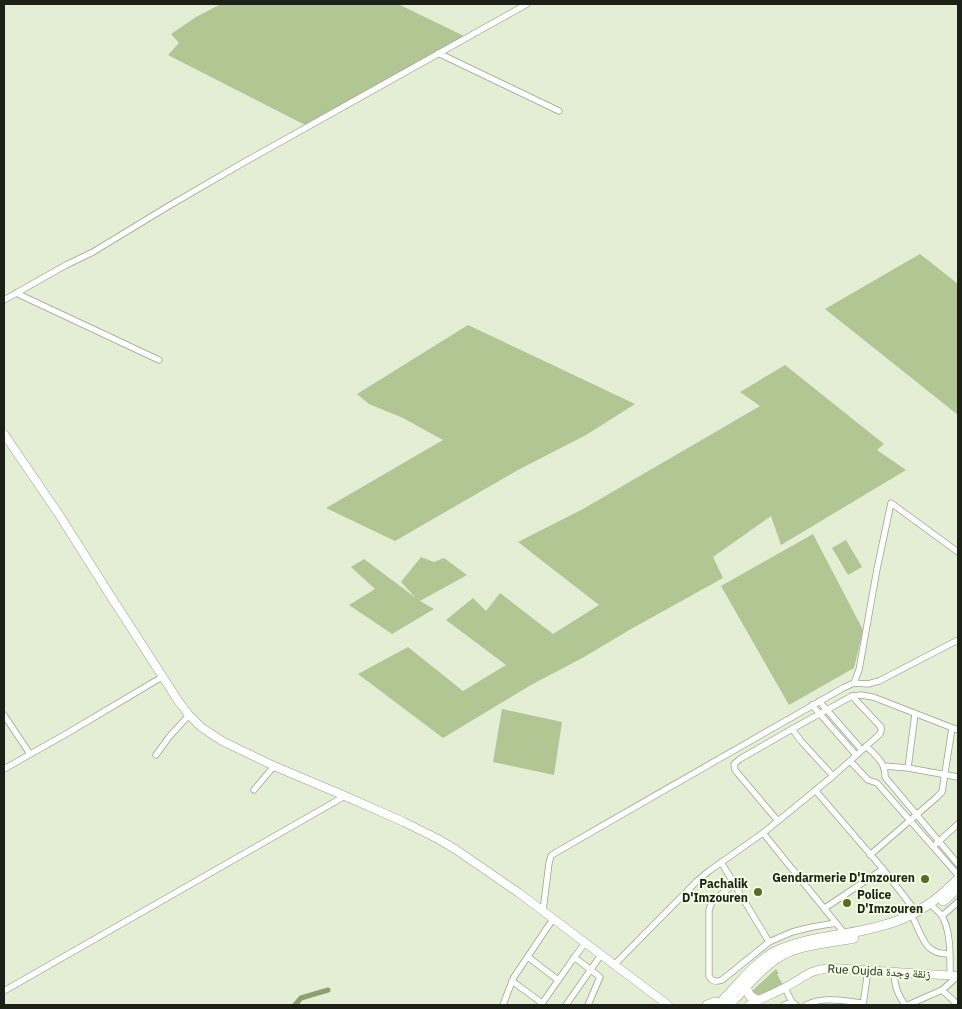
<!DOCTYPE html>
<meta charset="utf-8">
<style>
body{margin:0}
#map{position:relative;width:962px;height:1009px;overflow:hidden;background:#e3eed4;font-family:"IBM Plex Sans",sans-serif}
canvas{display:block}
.frame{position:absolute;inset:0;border:5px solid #1c2017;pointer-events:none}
</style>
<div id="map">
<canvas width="962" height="1009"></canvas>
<div class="frame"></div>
</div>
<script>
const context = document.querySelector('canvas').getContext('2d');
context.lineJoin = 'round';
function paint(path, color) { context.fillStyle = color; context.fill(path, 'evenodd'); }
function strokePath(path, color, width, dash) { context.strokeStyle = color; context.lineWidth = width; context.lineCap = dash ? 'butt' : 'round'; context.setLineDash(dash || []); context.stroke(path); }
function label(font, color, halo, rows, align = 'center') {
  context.font = font + ' "IBM Plex Sans","Noto Naskh Arabic",sans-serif'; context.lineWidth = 4; context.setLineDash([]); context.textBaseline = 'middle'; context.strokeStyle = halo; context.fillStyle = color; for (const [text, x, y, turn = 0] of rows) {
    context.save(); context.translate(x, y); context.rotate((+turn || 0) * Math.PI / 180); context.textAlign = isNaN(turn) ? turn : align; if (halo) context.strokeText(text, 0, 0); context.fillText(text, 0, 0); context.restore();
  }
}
paint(new Path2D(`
 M221,4H398L468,38L311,128L168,55L179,43L171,34L196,17Z
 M920,254L958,284V415L825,309Z
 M468,325L635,404L586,435L518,470L395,541L326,508L443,440L403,418L369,404L357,394Z
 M785,365L884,444L877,450L906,470L781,545L771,516L713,557L723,578L631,629L584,657L531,685L443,738L358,674L408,647L463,691L506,665L446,620L473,598L486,611L500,593L553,634L599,605L518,542L583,509L760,406L740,392Z
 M813,534L863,630L854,668L789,705L721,586Z
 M846,540L862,567L848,575L832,548Z
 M421,557L434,562L444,558L467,575L420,601L434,609L392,634L349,605L375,589L351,567L364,559L416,598L401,582Z
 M502,709L562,722L554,775L493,762Z
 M776,969L779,974H777L783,985L757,997L753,994V990Z`), '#b1c693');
strokePath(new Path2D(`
 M295,1005L301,998L328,990`), '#8ca16c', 5);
const minor = new Path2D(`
 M438,53L559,111
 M16,293L159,360
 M4,300L66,265L93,252L167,207L241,164L527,4
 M854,683L859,670L877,569L891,503L958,552
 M819,701L862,750
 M812,705L856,755
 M4,715L30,754
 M866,746C875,755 886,763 885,777L958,864
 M156,755L169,737L189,715
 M850,761L868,780L877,783L958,875
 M884,766L908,768L958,777
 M908,768L915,714
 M4,769L66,734L162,677
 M833,776L801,741L792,729L852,696L861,695L873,697L958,730
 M254,790L274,766
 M815,790L883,869L917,913
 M778,821L735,770L734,764L740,759L792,729
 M763,833L845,934
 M936,844L958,824
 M870,855L937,797L942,792L952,728
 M721,862L769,942
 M734,884L712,902L709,910V976C712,982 716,982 722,980L769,942L792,932L812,927L836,923
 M825,908L883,869
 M934,908C938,911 942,915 944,920C951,936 950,958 950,975
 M543,911L549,863L551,856L555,853C651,798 747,742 843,688L854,683L868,684L879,681L958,640
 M942,916L958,902
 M914,920C923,939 926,955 950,954
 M528,957L558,980
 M574,957L600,977L588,1005
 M614,965L697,881L709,871L763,833L778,821L833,776L880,734L881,731V727L852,696
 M894,972C895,987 897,993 905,1005
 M512,981L542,1003
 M785,988L792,1002L796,1005
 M942,990L958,1005
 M4,991L345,796
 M503,1005L511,984L514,977L553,919
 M541,1005L571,962L585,943
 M566,1005L601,955
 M784,1005L792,1002
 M806,1005C823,996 845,1001 863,1003
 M863,1005L868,970
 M908,1005L942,990L958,976`);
const secondary = new Path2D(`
 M4,434L58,513L108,592L179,702L189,715L201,727L222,741L274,766L345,796L404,822L438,839L455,849L519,893L668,1005
 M749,1005C760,999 773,994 784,988C804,978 807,970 831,968L958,976`);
const trunk = new Path2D(`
 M943,901L958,888
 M746,988L750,996L757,1000
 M720,1003C736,987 756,961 776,951C798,941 820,938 843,934C892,926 923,916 958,879
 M707,1005L715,1002L723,1005
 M729,1005C744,990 758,971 776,959C798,944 829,943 854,938`);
strokePath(minor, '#99a48b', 7);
strokePath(secondary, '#99a48b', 9);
strokePath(trunk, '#99a48b', 10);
strokePath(minor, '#fff', 5.5);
strokePath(secondary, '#fff', 8);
strokePath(trunk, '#fff', 9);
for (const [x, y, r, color] of [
 [925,879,5,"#556e21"],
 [758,892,5,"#556e21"],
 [847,903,5,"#556e21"]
]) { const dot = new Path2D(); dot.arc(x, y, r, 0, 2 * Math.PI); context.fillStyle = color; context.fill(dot); strokePath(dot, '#f1fce1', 2); }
label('bold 12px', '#1c2017', '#f1fce1', [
 ["Gendarmerie D'Imzouren",915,879],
 ["Pachalik",748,885],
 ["D'Imzouren",748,899],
 ["Police",857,896,"left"],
 ["D'Imzouren",857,910,"left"]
], 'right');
label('12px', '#1c2017', '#f1fce1', [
 ["Rue Oujda زنقة وجدة",879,972,3]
]);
</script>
